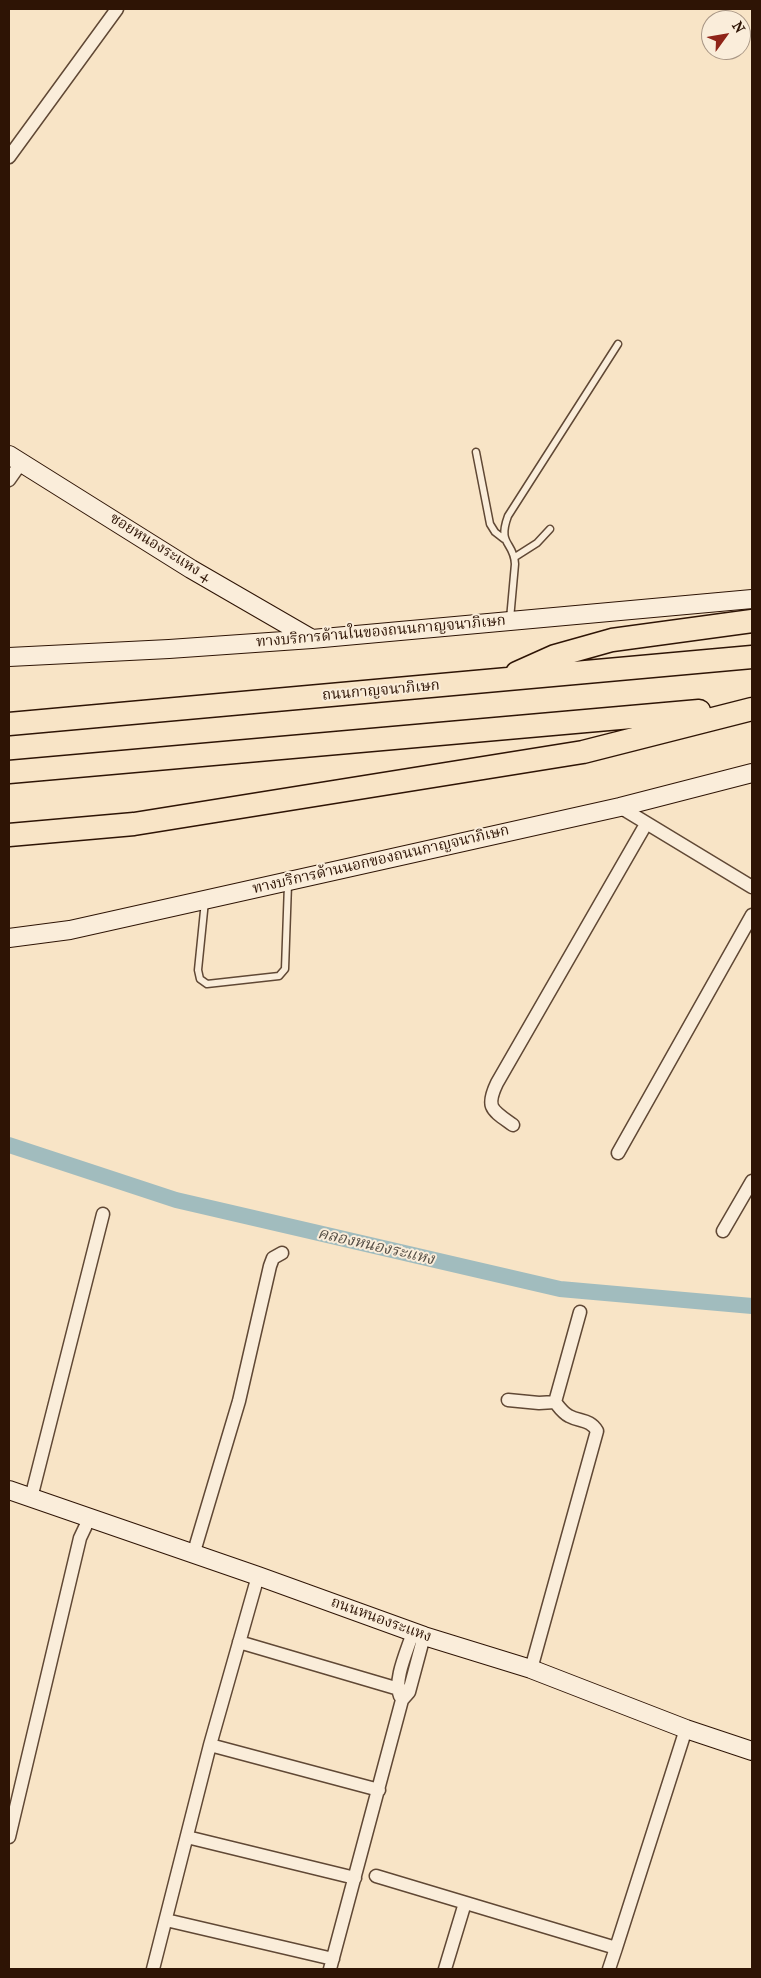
<!DOCTYPE html>
<meta charset="utf-8">
<style>
body{margin:0}
#map{position:relative;width:761px;height:1978px;overflow:hidden;background:#f8e4c6;font-family:"IM FELL French Canon",serif}
canvas{display:block}
.frame{position:absolute;inset:0;border:10px solid #2e1405;pointer-events:none}
.north{position:absolute;left:701px;top:10px;width:50px;height:50px;box-sizing:border-box;background:#faedda;border:1px solid #a89685;border-radius:50%;rotate:58deg;font-size:14px;font-weight:700;line-height:20px;text-align:center;color:#2e1405}
.north::after{content:'';display:block;margin:auto;width:18px;height:22px;background:#8f2418;clip-path:polygon(50% 0,100% 100%,50% 72%,0 100%)}
</style>
<div id="map">
<canvas width="761" height="1978"></canvas>
<div class="frame"></div>
<div class="north">N</div>
</div>
<script>
const context = document.querySelector('canvas').getContext('2d');
context.lineJoin = 'round';
function strokePath(path, color, width, dash) { context.strokeStyle = color; context.lineWidth = width; context.lineCap = dash ? 'butt' : 'round'; context.setLineDash(dash || []); context.stroke(path); }
function label(font, color, halo, rows, align = 'center') {
  context.font = font + ' "IM FELL French Canon","Noto Serif Thai",serif'; context.lineWidth = 4; context.setLineDash([]); context.textBaseline = 'middle'; context.strokeStyle = halo; context.fillStyle = color; for (const [text, x, y, turn = 0] of rows) {
    context.save(); context.translate(x, y); context.rotate((+turn || 0) * Math.PI / 180); context.textAlign = isNaN(turn) ? turn : align; if (halo) context.strokeText(text, 0, 0); context.fillText(text, 0, 0); context.restore();
  }
}
strokePath(new Path2D(`
 M9,1145L176,1200L560,1289L752,1306`), '#a1bcbe', 16);
const lane = new Path2D(`
 M476,452L490,524L495,532L504,539
 M515,557L537,543L550,529
 M510,619L515,564C514,541 497,546 508,516L618,344
 M205,901L198,970L200,979L207,984L279,976L285,969L288,884`);
const street = new Path2D(`
 M9,157L117,9
 M9,480L21,463
 M620,807L752,887
 M513,1125C492,1110 485,1108 497,1083L646,824
 M618,1153L752,915
 M723,1231L752,1181
 M508,1400L539,1403L555,1402
 M31,1498L103,1214
 M193,1555L239,1401L270,1266L273,1258L282,1253
 M239,1642L409,1692
 M531,1669L597,1431C590,1419 580,1422 569,1416C563,1413 559,1407 555,1402L580,1312
 M400,1696C393,1680 408,1649 413,1632
 M210,1745L379,1790
 M9,1837L80,1538L89,1519
 M187,1837L355,1878
 M376,1876L616,1948L686,1729
 M166,1920L333,1959
 M153,1969L210,1745L258,1576
 M330,1969L402,1700L409,1692L424,1636
 M445,1969L465,1903
 M609,1969L616,1948`);
const secondary = new Path2D(`
 M9,455L191,569L312,639
 M9,657L169,649L312,639L752,599
 M9,938L70,930L620,807L752,773
 M9,1490L258,1576L424,1636L531,1669L686,1729L752,1751`);
const highway = new Path2D(`
 M517,673L555,656L612,640L752,621
 M9,724L752,657
 M9,772L699,711
 M9,835L134,824L583,752L752,709`);
strokePath(lane, '#604835', 9);
strokePath(street, '#604835', 15);
strokePath(secondary, '#2e1405', 20);
strokePath(highway, '#2e1405', 25);
strokePath(lane, '#faedda', 6);
strokePath(street, '#faedda', 12);
strokePath(secondary, '#faedda', 18);
strokePath(highway, '#f8e4c6', 22);
label('15px', '#2e1405', '#faedda', [
 ["ซอยหนองระแหง 4",160,548,32],
 ["ทางบริการด้านในของถนนกาญจนาภิเษก",381,632,-5],
 ["ถนนกาญจนาภิเษก",381,691,-5],
 ["ทางบริการด้านนอกของถนนกาญจนาภิเษก",381,860,-13],
 ["ถนนหนองระแหง",381,1620,20]
]);
label('italic 16px', '#564f46', '#faedda', [
 ["คลองหนองระแหง",376,1247,13]
]);
</script>
